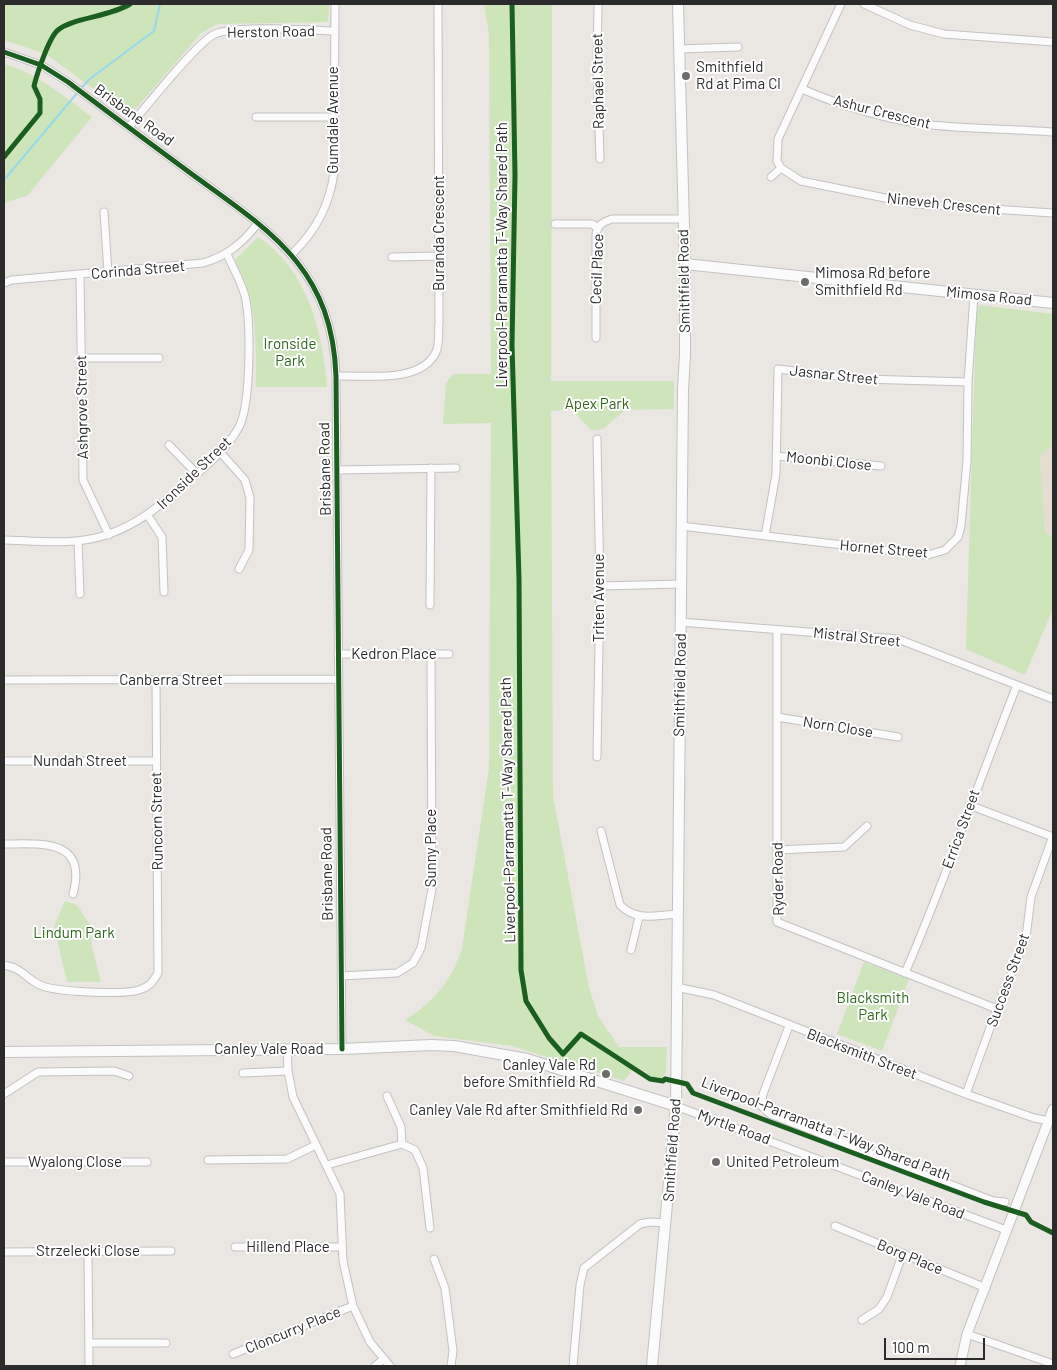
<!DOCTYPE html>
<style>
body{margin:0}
#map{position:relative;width:1057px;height:1370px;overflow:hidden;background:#eae6e2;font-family:Barlow,sans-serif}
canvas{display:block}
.frame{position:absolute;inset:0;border:5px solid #2b2b2b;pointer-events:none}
.scale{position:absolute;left:884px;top:1338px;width:101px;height:22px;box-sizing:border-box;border:2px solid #2b2b2b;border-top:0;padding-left:6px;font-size:15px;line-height:18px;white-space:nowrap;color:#2b2b2b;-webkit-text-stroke:4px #fff;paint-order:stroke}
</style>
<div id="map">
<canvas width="1057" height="1370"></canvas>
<div class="frame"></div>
<div class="scale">100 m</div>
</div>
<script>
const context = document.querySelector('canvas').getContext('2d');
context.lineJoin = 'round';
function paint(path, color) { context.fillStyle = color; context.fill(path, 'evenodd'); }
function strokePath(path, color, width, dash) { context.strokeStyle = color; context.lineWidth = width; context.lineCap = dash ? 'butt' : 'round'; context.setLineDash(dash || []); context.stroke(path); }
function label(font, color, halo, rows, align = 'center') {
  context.font = font + ' Barlow,sans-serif'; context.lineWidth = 4; context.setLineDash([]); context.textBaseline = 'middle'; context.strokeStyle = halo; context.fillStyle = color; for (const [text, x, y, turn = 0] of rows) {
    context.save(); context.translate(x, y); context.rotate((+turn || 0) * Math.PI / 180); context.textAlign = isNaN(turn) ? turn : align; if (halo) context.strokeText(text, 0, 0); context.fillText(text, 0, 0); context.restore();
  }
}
paint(new Path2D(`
 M1053,444V535L1045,534L1040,457Z`), '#e4ddd0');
paint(new Path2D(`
 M4,4H329L328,22L218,24L201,33L133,112L121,109L46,54L4,40Z
 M484,4H552L551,381H674V409L625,410L603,429L591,430L571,409L551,411L553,796L589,988L598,1016L619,1047H667L666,1072L661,1080L654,1078L635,1066L624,1081L512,1046L434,1036L405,1020C434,1002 451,981 462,949L489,768L491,423L443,424L446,383L453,374H491L489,34Z
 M4,64C37,73 65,97 92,117L27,196L6,202L4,207Z
 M258,237C307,268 323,333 327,387H256C256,342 258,300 235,260Z
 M979,305L1053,314V444L1040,457L1045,534L1053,535V609L1025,675L966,649L976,318Z
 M65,901L77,905L91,926L92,948L101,982H67L54,926Z
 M864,962L909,979L882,1051L837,1034Z`), '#cee4bb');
strokePath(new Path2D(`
 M81,88L91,78L154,31L160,4
 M4,180L78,92`), '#97d9ea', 2);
const minor = new Path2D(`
 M598,4L597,67L600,159
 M841,4L778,139L777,161L781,168L801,181L915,204L1053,213
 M864,4L910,25L944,34L1053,42
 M679,49L738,47
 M4,52L41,65L68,82C109,113 151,144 193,175C272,232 332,269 336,376L342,1049
 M802,89C839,105 890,121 931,125C971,129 1013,129 1053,132
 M256,117H334
 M129,127C145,108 197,42 215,34C235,25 308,30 334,31
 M771,177L781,168
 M104,212L108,273
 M555,224H592L598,228
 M292,254C316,231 330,205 334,172L335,4
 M392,257L439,256
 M80,274L83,480L109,535
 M4,283L12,280L203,263C227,256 243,243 258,223
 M596,338V235C597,225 603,222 612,219H683
 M82,358H159
 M336,376C366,375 421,384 436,352C440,344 438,331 439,321L438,4
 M597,439L600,586L597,757
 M169,445L197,474
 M220,452L245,480L250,498L249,550L239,569
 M776,456L881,466
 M337,470L456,468
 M148,516L162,537L164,592
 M681,526L928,555L945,550L958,537L961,526L967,461L968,382L974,295
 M765,536L776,474L778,369L862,379L968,382
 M4,540C38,541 76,546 109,534C138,524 159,506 182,487C202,469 226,451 239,427C251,404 251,322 245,296C241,281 233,268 227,254
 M78,541L80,594
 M600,586L681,584
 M430,605L431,468
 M680,622L898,639L1053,699
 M777,630V922L997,1009
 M338,654H449
 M4,680L338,679
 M777,717L898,737
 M4,761H156
 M969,805L1053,837
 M601,831L620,905C637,922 655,915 678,914
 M4,844C41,844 88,838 73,894
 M777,850L844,847L867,826
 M631,950L639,917
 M4,965C24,969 25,978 40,985C54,992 124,995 139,990C149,987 153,982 158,973L156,680
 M905,973C946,878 979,781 1017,685
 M341,976L397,973L413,963L421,948L432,889L431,654
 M676,987L714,995L966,1094L1034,1118L1049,1121
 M789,1026L763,1094L761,1106L770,1114L993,1201L1005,1202
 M287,1049L288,1071L293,1097L340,1194L343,1261L353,1306L370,1342L390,1366
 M243,1073L288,1071
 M4,1094L38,1072L114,1071L129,1076
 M966,1094L997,1009L1026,937L1031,897L1053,836
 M387,1096L401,1127L402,1144
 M676,1106L1006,1230
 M208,1160L287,1159L316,1145
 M4,1162H147
 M327,1165L402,1144L415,1150L423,1168L430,1228
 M835,1226L986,1288
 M235,1247H342
 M4,1252L171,1251
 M88,1252L89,1366
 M434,1259L445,1288L453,1351L451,1366
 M862,1320L879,1309L887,1297L903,1253
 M967,1334L1053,1364
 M89,1343H166
 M233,1354L353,1306
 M375,1366L384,1359
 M573,1366L580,1285L584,1268L640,1224L650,1222L666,1223`);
const tertiary = new Path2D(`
 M960,1366L967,1334L1053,1109`);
const secondary = new Path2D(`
 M685,264L1053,303
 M4,1052L342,1049L431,1045L454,1046L527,1059L676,1106
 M652,1366L676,1106L683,390L685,355V264L678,4`);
strokePath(minor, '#c3c2c2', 9);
strokePath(tertiary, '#c3c2c2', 11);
strokePath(secondary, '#c3c2c2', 12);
strokePath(minor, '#fcfbfb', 7);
strokePath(tertiary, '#fcfbfb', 9);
strokePath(secondary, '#fcfbfb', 10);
strokePath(new Path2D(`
 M512,4L515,175L512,345L519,579L521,970L526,1001L549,1038L563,1054L581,1034L650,1079L663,1081L665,1079L687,1084L693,1093L984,1202L1026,1215L1031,1222L1053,1233
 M4,52L41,65L68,82C109,113 151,144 193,175C272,232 332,269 336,376L342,1049
 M4,157L40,113V99L34,86C37,74 49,37 58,30C72,18 109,17 130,4`), '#1b5e20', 5);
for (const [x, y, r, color] of [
 [686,76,5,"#6e6c6b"],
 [805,282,5,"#6e6c6b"],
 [606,1074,5,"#6e6c6b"],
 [638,1110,5,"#6e6c6b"],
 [716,1162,5,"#6e6c6b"]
]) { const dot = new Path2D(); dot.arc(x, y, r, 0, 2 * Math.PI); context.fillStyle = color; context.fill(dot); strokePath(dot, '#fff', 2); }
label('15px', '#2b2b2b', '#fff', [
 ["Herston Road",271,32,-1],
 ["Raphael Street",598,81,-91],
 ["Ashur Crescent",882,112,14],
 ["Brisbane Road",134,115,36],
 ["Gumdale Avenue",333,120,-90],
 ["Nineveh Crescent",944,204,6],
 ["Buranda Crescent",439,233,-90],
 ["Liverpool-Parramatta T-Way Shared Path",502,255,-90],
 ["Cecil Place",597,269,-88],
 ["Corinda Street",138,270,-5],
 ["Smithfield Road",684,281,-91],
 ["Mimosa Road",989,296,6],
 ["Jasnar Street",834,375,6],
 ["Ashgrove Street",82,407,-91],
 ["Moonbi Close",829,461,6],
 ["Brisbane Road",325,469,-91],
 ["Ironside Street",194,473,-44],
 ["Hornet Street",884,549,5],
 ["Triten Avenue",599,598,-90],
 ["Mistral Street",857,637,6],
 ["Kedron Place",394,654],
 ["Canberra Street",171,680],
 ["Smithfield Road",680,685,-89],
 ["Norn Close",838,727,9],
 ["Nundah Street",80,761],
 ["Liverpool-Parramatta T-Way Shared Path",508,810,-91],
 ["Runcorn Street",157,821,-91],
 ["Errica Street",961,829,-70],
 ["Sunny Place",431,848,-90],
 ["Brisbane Road",327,874,-91],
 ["Ryder Road",778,879,-91],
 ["Success Street",1008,980,-70],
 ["Canley Vale Road",269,1049],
 ["Blacksmith Street",862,1054,21],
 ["Myrtle Road",734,1127,20],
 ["Liverpool-Parramatta T-Way Shared Path",826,1129,21],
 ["Smithfield Road",672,1150,-86],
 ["Wyalong Close",75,1162],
 ["Canley Vale Road",913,1195,21],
 ["Hillend Place",288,1247],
 ["Strzelecki Close",88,1251],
 ["Borg Place",910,1257,22],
 ["Cloncurry Place",293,1330,-22]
]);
label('15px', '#2b2b2b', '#fff', [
 ["Smithfield",696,67],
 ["Rd at Pima Cl",696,84],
 ["Mimosa Rd before",815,273],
 ["Smithfield Rd",815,290],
 ["Canley Vale Rd",596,1065,"right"],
 ["before Smithfield Rd",596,1082,"right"],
 ["Canley Vale Rd after Smithfield Rd",628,1110,"right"],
 ["United Petroleum",726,1162]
], 'left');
label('15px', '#30681c', '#fff', [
 ["Ironside",290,344],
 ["Park",290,361],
 ["Apex Park",597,404],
 ["Lindum Park",74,933],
 ["Blacksmith",873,998],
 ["Park",873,1015]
]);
</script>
